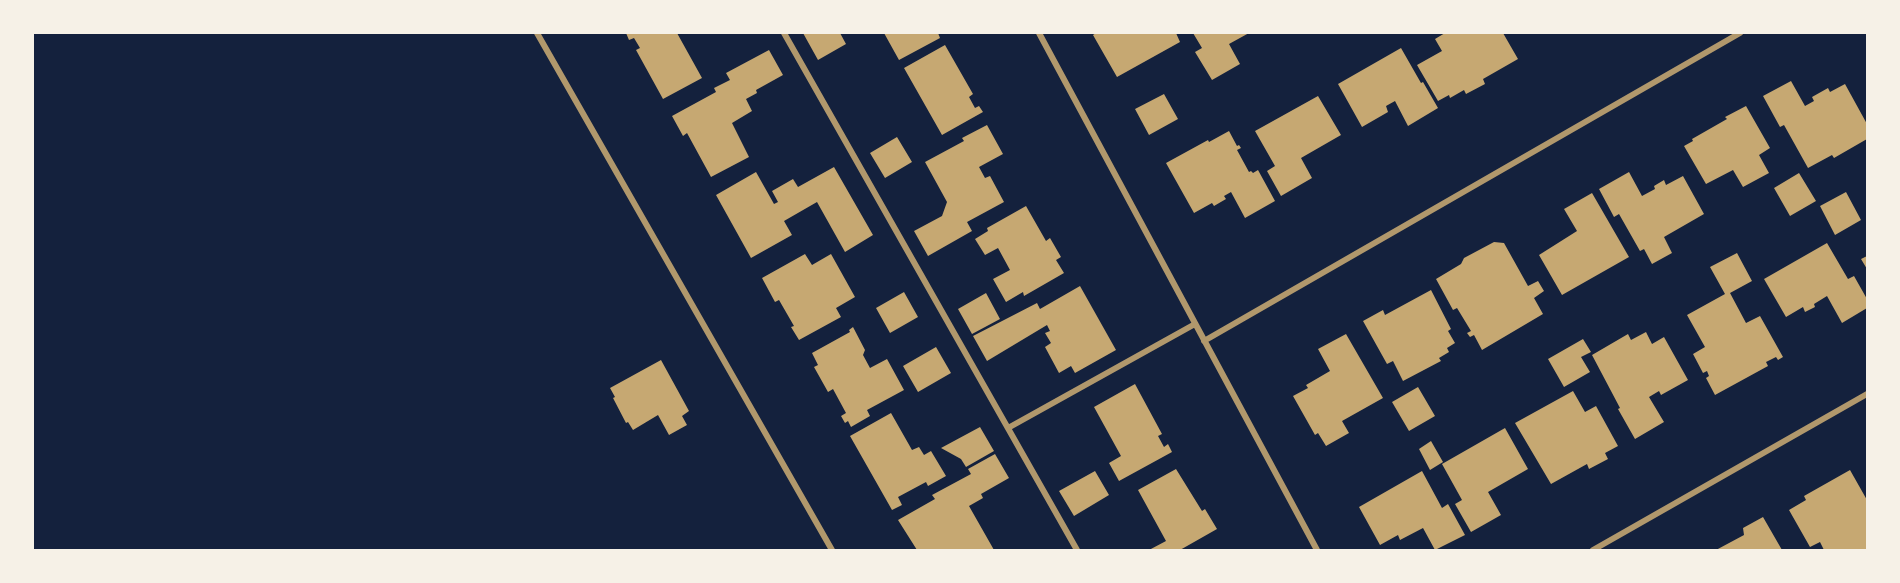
<!DOCTYPE html>
<style>
body{margin:0}
#map{position:relative;width:1900px;height:583px;overflow:hidden;background:#14213d;font-family:"Work Sans",sans-serif}
canvas{display:block}
.frame{position:absolute;inset:0;border:34px solid #f6f1e7;pointer-events:none}
</style>
<div id="map">
<canvas width="1900" height="583"></canvas>
<div class="frame"></div>
</div>
<script>
const context = document.querySelector('canvas').getContext('2d');
context.lineJoin = 'round';
function paint(path, color) { context.fillStyle = color; context.fill(path, 'evenodd'); }
function strokePath(path, color, width, dash) { context.strokeStyle = color; context.lineWidth = width; context.lineCap = dash ? 'butt' : 'round'; context.setLineDash(dash || []); context.stroke(path); }
paint(new Path2D(`
 M626,33H677L702,78L663,99L636,50L640,48L634,38L629,40Z
 M803,33H840L846,44L818,60Z
 M884,33H938L940,38L899,60Z
 M1096,33H1176L1180,42L1117,77L1093,35Z
 M1193,33H1249L1229,44L1240,64L1212,80L1195,52L1202,48Z
 M1445,33H1503L1518,59L1483,79L1485,84L1466,94L1464,90L1450,98L1449,95L1438,101L1417,65L1442,51L1435,39Z
 M945,45L973,94L969,97L975,108L979,106L983,112L942,135L904,68Z
 M1401,48L1421,83L1423,82L1438,108L1408,126L1395,101L1386,106L1388,112L1362,127L1338,84Z
 M769,50L783,75L756,90L757,93L746,99L752,111L732,123L749,157L711,177L687,133L683,136L672,116L716,92L714,88L730,80L726,73Z
 M1791,81L1805,106L1814,101L1812,97L1828,88L1830,92L1845,84L1867,124V139L1834,158L1832,155L1808,168L1784,125L1780,127L1763,96Z
 M1164,94L1178,119L1149,135L1135,109Z
 M1318,96L1341,135L1301,158L1312,178L1281,196L1267,171L1275,166L1255,131Z
 M1746,106L1770,148L1759,155L1769,173L1743,187L1733,170L1706,184L1684,146L1693,141L1692,139L1727,119L1725,117Z
 M987,125L1003,154L979,167L985,178L990,176L1004,202L967,222L972,231L928,256L914,231L942,216L947,202L925,162L964,141L962,138Z
 M1229,131L1237,146L1239,145L1241,148L1237,150L1249,172L1251,171L1253,173L1258,170L1275,201L1245,218L1231,192L1224,196L1226,199L1214,206L1212,203L1194,213L1166,163L1208,140L1209,142Z
 M897,137L912,162L885,178L870,153Z
 M834,167L873,235L845,252L817,202L784,221L792,235L751,258L716,195L756,172L774,204L778,202L772,191L793,179L798,187Z
 M1629,172L1642,196L1655,189L1654,186L1664,180L1666,185L1683,176L1704,214L1664,237L1672,253L1652,264L1644,249L1640,251L1619,214L1614,217L1599,189Z
 M1799,173L1816,201L1790,216L1774,188Z
 M1846,192L1861,220L1835,235L1820,206Z
 M1592,193L1629,257L1562,295L1539,255L1577,231L1564,209Z
 M1026,206L1046,241L1050,238L1061,257L1056,260L1064,273L1024,296L1023,292L1006,302L993,279L1010,270L998,248L985,255L975,239L988,231L987,228Z
 M1494,242L1504,243L1528,286L1538,281L1544,291L1534,298L1543,314L1482,350L1474,335L1470,337L1467,333L1471,331L1457,308L1453,310L1436,279L1461,264L1464,258Z
 M1827,243L1848,279L1854,276L1867,299V308L1842,323L1827,296L1814,304L1815,307L1805,312L1803,307L1786,317L1764,279Z
 M1737,253L1752,281L1730,293L1746,323L1760,316L1783,357L1778,360L1776,357L1766,362L1768,366L1715,395L1706,378L1709,376L1707,371L1703,373L1693,354L1705,347L1687,315L1725,294L1710,267Z
 M805,254L812,265L831,254L855,297L836,308L841,317L799,340L791,327L794,326L779,300L775,302L762,278Z
 M1867,256V269L1861,259Z
 M1080,286L1116,350L1075,373L1071,366L1059,373L1045,347L1051,343L1045,333L1050,331L1047,325L987,361L973,336L1037,303L1040,309Z
 M1431,290L1451,329L1448,331L1455,343L1447,348L1449,352L1439,358L1441,361L1403,381L1393,361L1387,364L1363,321L1383,310L1385,315Z
 M904,292L918,317L890,333L876,308Z
 M986,293L1000,319L972,334L958,309Z
 M853,327L865,350L863,355L870,368L887,359L904,390L867,410L870,416L851,427L848,421L845,423L841,416L846,413L833,389L828,392L814,367L818,365L812,353L850,332L849,330Z
 M1646,332L1652,344L1664,337L1688,380L1661,395L1659,391L1649,397L1664,422L1635,439L1618,409L1620,408L1592,355L1628,334L1631,340Z
 M1346,334L1383,398L1342,421L1349,433L1326,446L1318,433L1315,435L1293,396L1308,388L1306,385L1330,371L1318,349Z
 M1583,339L1591,352L1581,357L1590,372L1564,387L1548,359Z
 M936,347L951,373L918,392L903,366Z
 M661,360L689,411L682,416L687,425L669,435L658,415L633,430L628,422L626,423L613,398L615,397L610,388Z
 M1135,384L1162,434L1158,436L1164,447L1168,444L1172,452L1119,481L1109,463L1121,456L1094,407Z
 M1418,387L1435,416L1409,431L1392,402Z
 M1573,391L1585,412L1596,406L1618,446L1605,453L1608,459L1589,469L1587,464L1551,484L1515,423Z
 M891,413L912,450L919,447L924,455L931,451L946,476L928,486L926,482L898,497L902,505L892,510L850,436Z
 M980,427L994,451L966,467L961,459L941,448Z
 M1505,428L1528,469L1488,492L1501,515L1471,532L1455,504L1462,500L1442,464Z
 M1431,441L1443,462L1430,470L1419,449Z
 M995,454L1009,478L981,494L983,498L969,506L994,550H917L898,520L935,499L932,495L971,474L968,469Z
 M1176,469L1202,511L1205,509L1217,529L1180,550H1149L1166,541L1138,490Z
 M1850,470L1867,500V550H1824L1820,542L1810,547L1789,510L1806,500L1804,496Z
 M1095,471L1109,495L1074,516L1059,491Z
 M1422,471L1442,508L1448,504L1465,535L1435,550L1423,528L1400,540L1398,535L1380,545L1359,507Z
 M1763,517L1782,550H1716L1744,535L1743,528Z`), '#c6a872');
strokePath(new Path2D(`
 M537,33L832,550
 M784,33L1077,550
 M1039,33L1317,550
 M1204,341L1740,33
 M1008,428L1195,324
 M1593,550L1867,394`), '#b1986c', 6);
</script>
